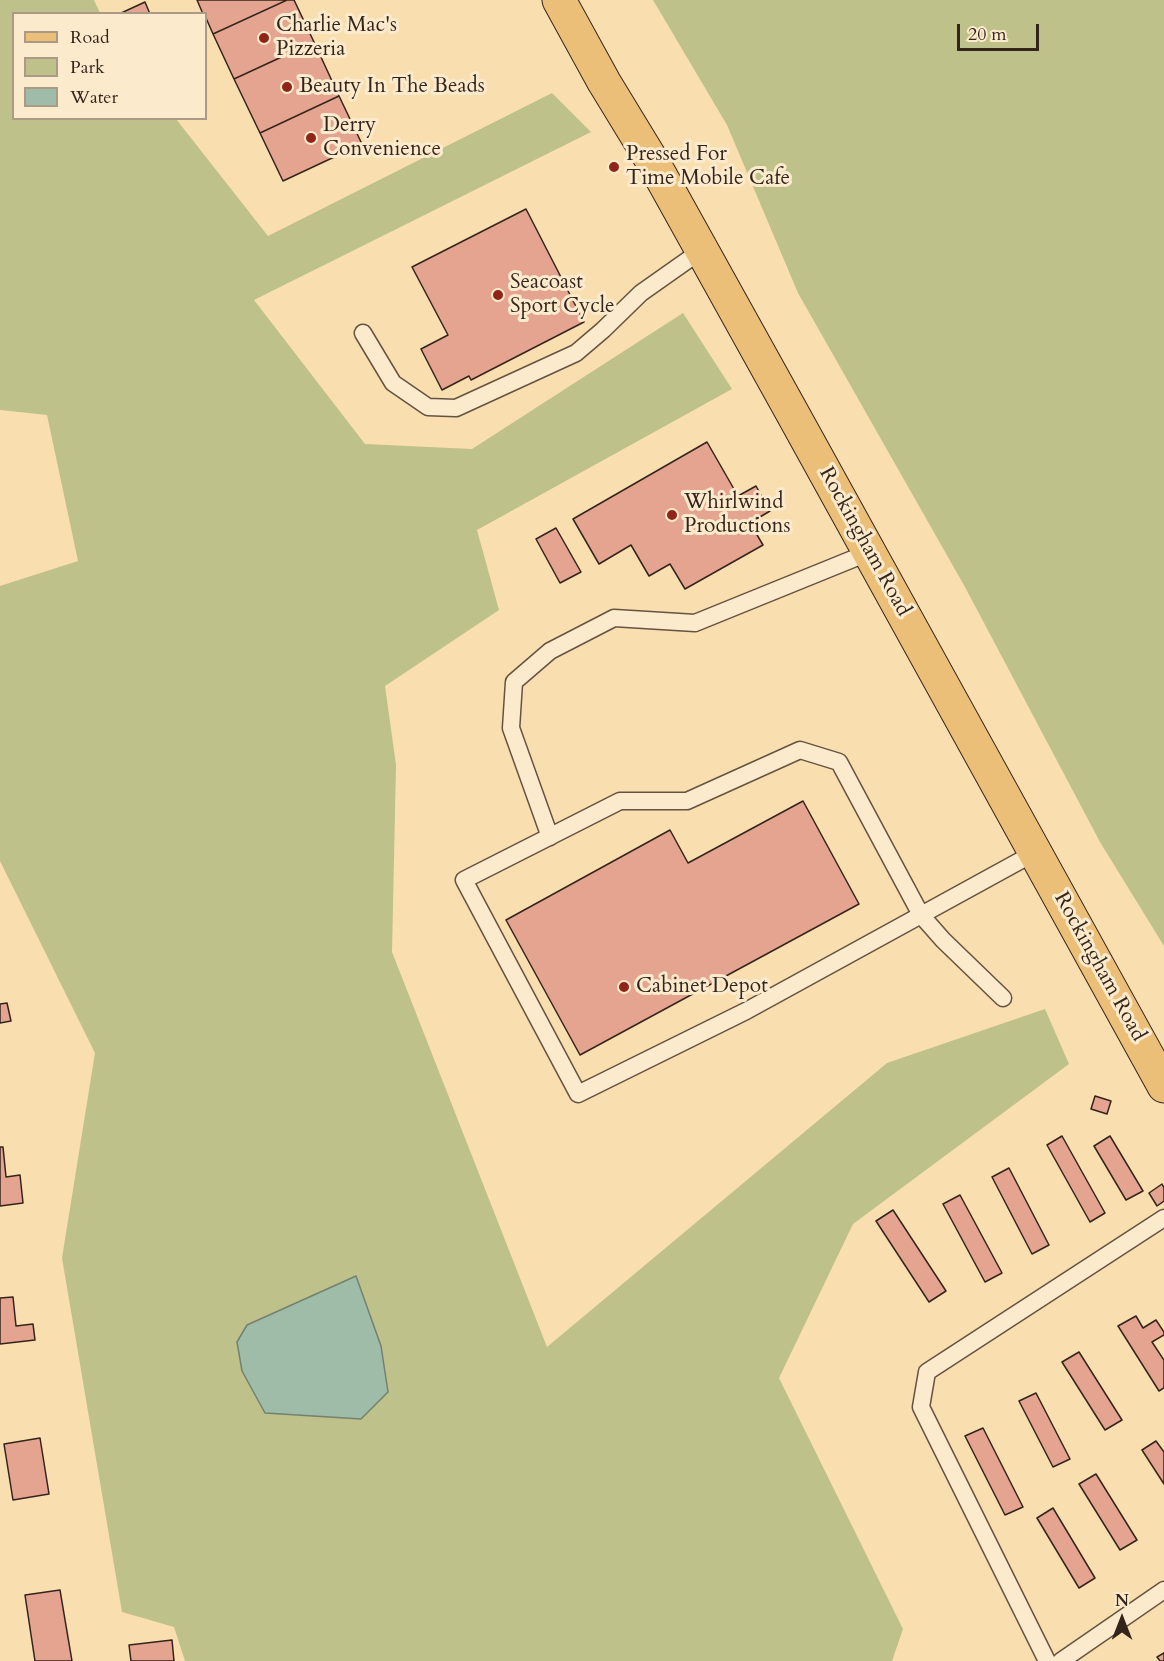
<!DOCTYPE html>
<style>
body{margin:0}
#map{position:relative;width:1164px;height:1661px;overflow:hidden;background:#f9deb0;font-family:Cardo,serif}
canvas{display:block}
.legend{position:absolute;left:12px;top:12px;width:195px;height:108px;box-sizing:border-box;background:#fbeacc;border:2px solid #ab9b86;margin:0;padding:8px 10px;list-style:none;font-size:18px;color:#34251c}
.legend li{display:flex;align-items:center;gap:12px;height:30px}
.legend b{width:30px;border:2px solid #ab9b86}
.north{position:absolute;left:1092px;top:1589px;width:60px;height:60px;-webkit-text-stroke:4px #fbeacc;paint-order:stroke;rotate:0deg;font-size:16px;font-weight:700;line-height:24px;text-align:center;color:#34251c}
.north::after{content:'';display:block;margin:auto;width:21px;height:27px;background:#34251c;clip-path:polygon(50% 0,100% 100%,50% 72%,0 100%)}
.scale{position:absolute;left:957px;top:24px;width:82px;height:27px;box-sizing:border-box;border:3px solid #34251c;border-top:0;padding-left:8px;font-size:18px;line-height:21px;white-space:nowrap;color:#34251c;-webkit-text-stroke:4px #fbeacc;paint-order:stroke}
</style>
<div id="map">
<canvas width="1164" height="1661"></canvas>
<ul class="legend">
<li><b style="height:8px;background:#ecbf78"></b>Road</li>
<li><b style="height:16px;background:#bfc18a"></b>Park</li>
<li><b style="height:16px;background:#9ebca8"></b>Water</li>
</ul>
<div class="north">N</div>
<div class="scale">20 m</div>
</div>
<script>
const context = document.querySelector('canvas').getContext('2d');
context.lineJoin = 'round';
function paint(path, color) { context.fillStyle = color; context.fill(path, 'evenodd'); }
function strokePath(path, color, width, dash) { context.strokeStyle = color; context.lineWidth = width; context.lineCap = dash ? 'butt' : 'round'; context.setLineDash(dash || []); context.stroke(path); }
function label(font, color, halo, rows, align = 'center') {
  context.font = font + ' Cardo,serif'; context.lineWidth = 6; context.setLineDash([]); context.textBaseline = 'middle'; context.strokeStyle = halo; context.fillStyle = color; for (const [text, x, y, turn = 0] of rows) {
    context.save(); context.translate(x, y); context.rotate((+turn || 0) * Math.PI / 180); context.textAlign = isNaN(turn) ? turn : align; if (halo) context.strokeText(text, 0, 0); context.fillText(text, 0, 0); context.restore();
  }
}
paint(new Path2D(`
 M0,0H94L100,13L14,14V118L176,119L268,236L552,93L591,132L254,300L365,444L472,449L683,313L732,389L477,530L499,610L385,686L396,765L392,952L547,1347L887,1063L1045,1009L1069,1064L853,1224L779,1378L903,1629L892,1661H185L174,1627L122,1612L62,1258L95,1053L0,861V586L78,561L47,415L0,410Z
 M653,0H1164V946L1100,842L965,587L798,293L727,125Z`), '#bfc18a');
const water = new Path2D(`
 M356,1276L381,1346L388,1392L361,1419L265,1413L242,1371L237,1342L247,1325Z`);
paint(water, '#9ebca8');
strokePath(water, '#748070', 1.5);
const building = new Path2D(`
 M197,0H287L213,34L206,18V14H203Z
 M287,0H294L314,42L234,79L213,34Z
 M145,2L150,14H119Z
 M314,42L339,96L260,133L234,79Z
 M339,96L362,144L283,181L260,133Z
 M526,209L584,322L471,380L469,376L442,390L421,349L448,335L412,267Z
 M707,442L738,496L756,486L770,511L750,523L763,545L685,589L670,564L649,576L631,545L599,564L573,519Z
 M556,528L581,572L560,583L536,539Z
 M803,801L859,904L580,1055L506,920L670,830L688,863Z
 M7,1003L11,1021L0,1023V1004Z
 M1095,1096L1111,1101L1107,1114L1091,1109Z
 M1062,1136L1105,1213L1090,1222L1047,1145Z
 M1110,1136L1143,1191L1126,1200L1094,1146Z
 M0,1147H3L6,1177L20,1175L23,1203L0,1206Z
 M1009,1168L1049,1245L1032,1254L992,1177Z
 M1162,1184L1164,1188V1201L1157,1206L1149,1193Z
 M960,1195L1002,1273L985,1282L943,1204Z
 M893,1210L946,1291L929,1302L876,1221Z
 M13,1297L16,1326L33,1324L35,1340L0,1344V1298Z
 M1136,1316L1143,1328L1156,1320L1164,1332V1335L1152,1342L1164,1360V1388L1159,1391L1118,1326Z
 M1079,1352L1122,1420L1105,1430L1062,1362Z
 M1036,1393L1070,1459L1053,1467L1019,1401Z
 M983,1428L1023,1507L1005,1515L965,1436Z
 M40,1438L49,1494L13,1500L4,1444Z
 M1156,1441L1164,1452V1484L1142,1450Z
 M1096,1474L1137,1540L1120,1550L1079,1484Z
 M1053,1508L1095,1578L1079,1588L1037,1518Z
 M60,1590L72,1661H35L25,1595Z
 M172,1640L174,1661H131L129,1645Z
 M1164,1653V1661H1160L1157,1657Z`);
paint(building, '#e4a48f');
strokePath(building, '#34251c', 1.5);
const lane = new Path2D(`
 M363,333L393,383L428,407L456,408L576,353L603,330L641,293L702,250
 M550,837L511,728L514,682L550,651L614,618L695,623L870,552
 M1003,998L943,940L921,915L839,762L800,750L687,801H620L464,880L578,1094L746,1011L1036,852
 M1047,1661L921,1407L927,1372L1164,1218
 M1061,1661L1164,1590`);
const primary = new Path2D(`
 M559,0L604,82L654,164L794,416L1164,1086`);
strokePath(lane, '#655341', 19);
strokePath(primary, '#34251c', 35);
strokePath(lane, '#fbeacc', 16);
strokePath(primary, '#ecbf78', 33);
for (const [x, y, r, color] of [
 [264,38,6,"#8f2418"],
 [287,87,6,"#8f2418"],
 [311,138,6,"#8f2418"],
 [614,167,6,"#8f2418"],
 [498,295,6,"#8f2418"],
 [672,515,6,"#8f2418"],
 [624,987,6,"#8f2418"]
]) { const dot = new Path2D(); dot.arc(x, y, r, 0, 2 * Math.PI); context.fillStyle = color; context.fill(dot); strokePath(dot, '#fbeacc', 2); }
label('21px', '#34251c', '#fbeacc', [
 ["Charlie Mac's",276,26],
 ["Pizzeria",276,50],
 ["Beauty In The Beads",299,87],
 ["Derry",323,126],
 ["Convenience",323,150],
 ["Pressed For",626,155],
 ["Time Mobile Cafe",626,179],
 ["Seacoast",510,283],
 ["Sport Cycle",510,307],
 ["Whirlwind",684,503],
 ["Productions",684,527],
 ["Cabinet Depot",636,987]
], 'left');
label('21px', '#34251c', '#fbeacc', [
 ["Rockingham Road",864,542,61],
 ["Rockingham Road",1099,967,61]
]);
</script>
